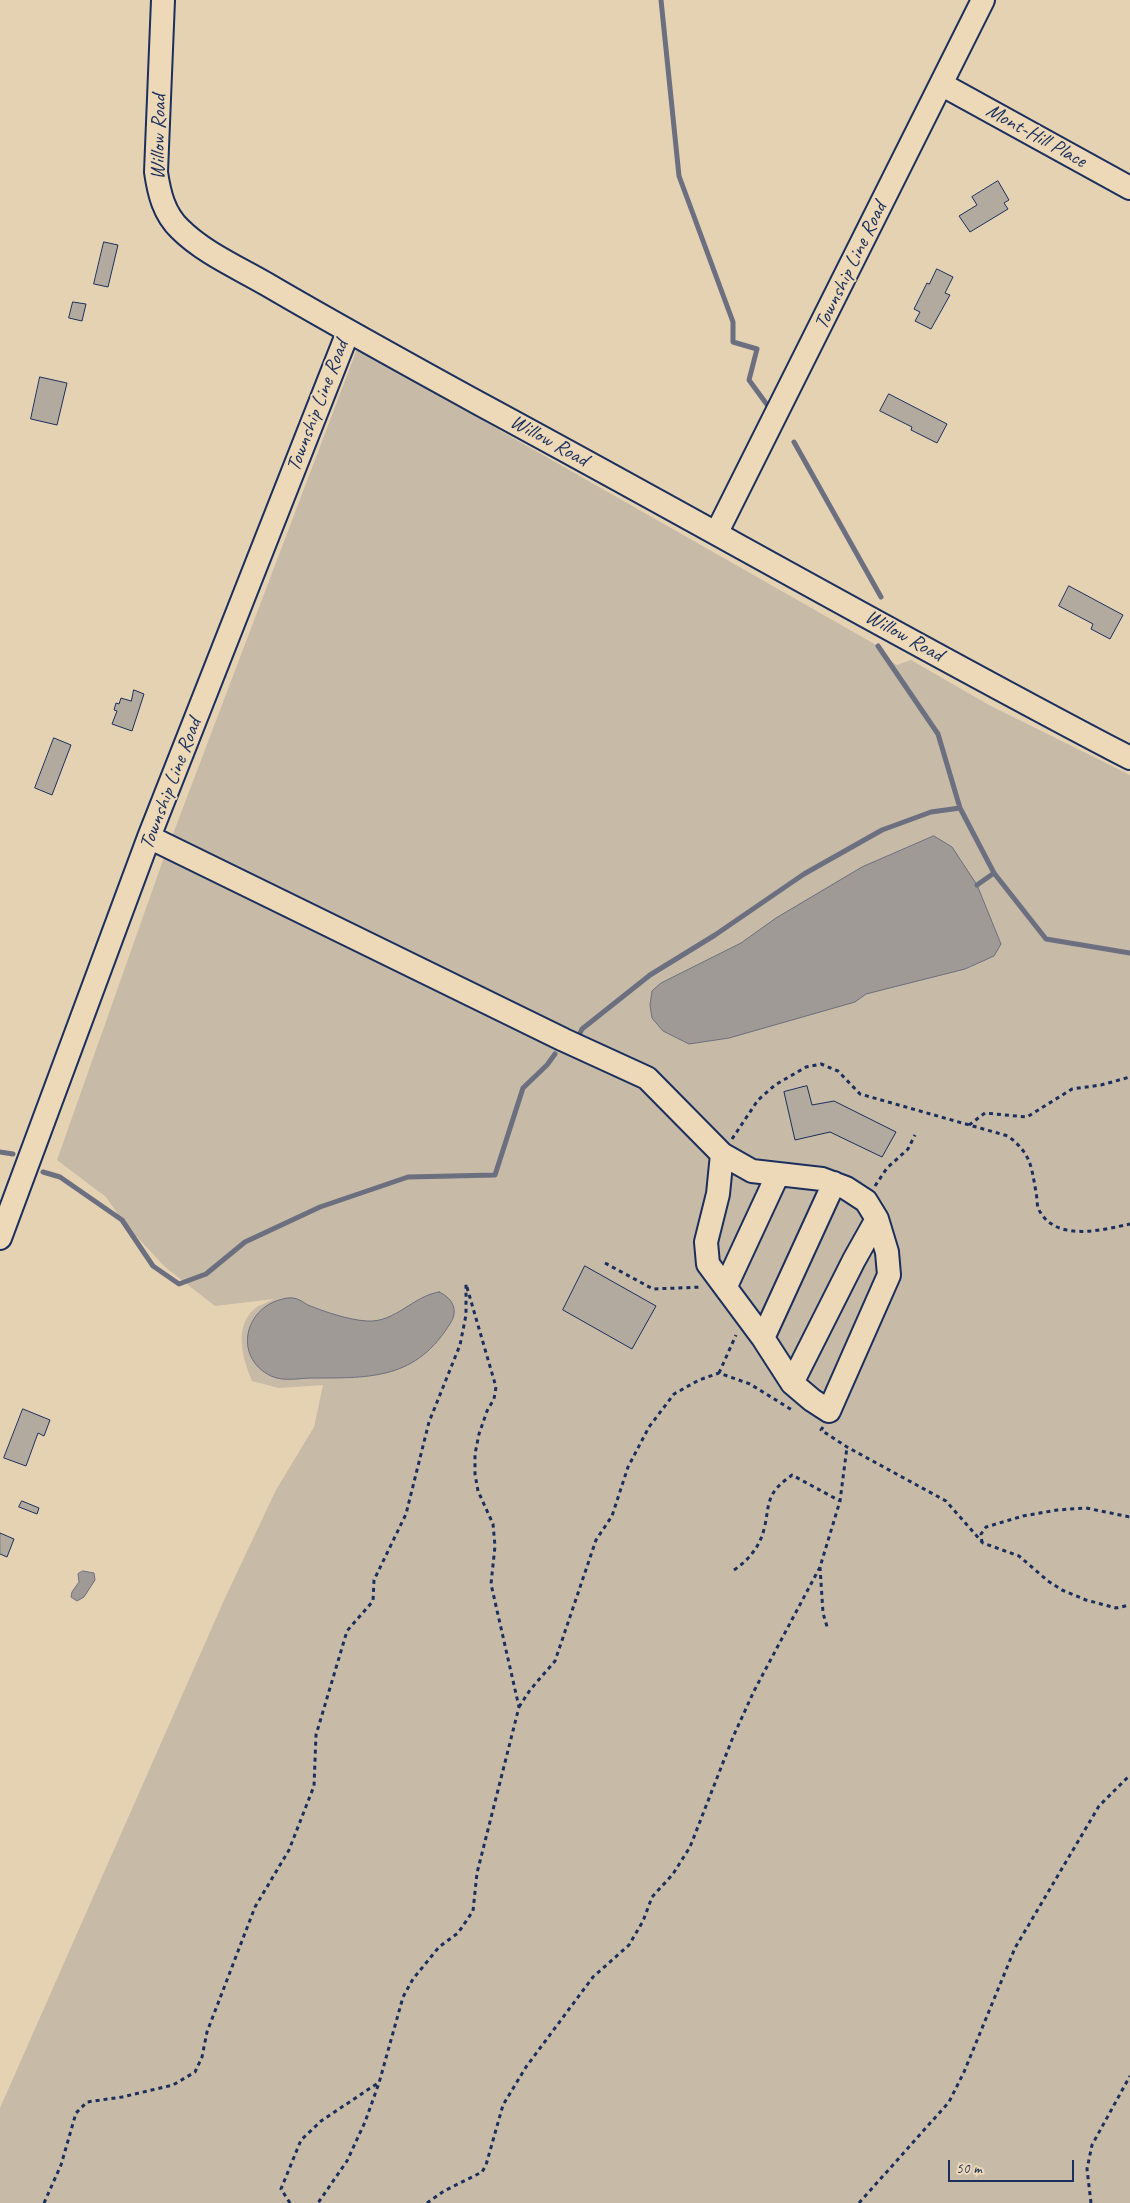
<!DOCTYPE html>
<style>
body{margin:0}
#map{position:relative;width:1130px;height:2203px;overflow:hidden;background:#e5d2b3;font-family:Caveat,sans-serif}
canvas{display:block}
.scale{position:absolute;left:948px;top:2160px;width:126px;height:22px;box-sizing:border-box;border:2px solid #1b2f5e;border-top:0;padding-left:6px;font-size:15px;line-height:18px;white-space:nowrap;color:#1b2f5e;-webkit-text-stroke:4px #edd9b7;paint-order:stroke}
</style>
<div id="map">
<canvas width="1130" height="2203"></canvas>
<div class="scale">50 m</div>
</div>
<script>
const context = document.querySelector('canvas').getContext('2d');
context.lineJoin = 'round';
function paint(path, color) { context.fillStyle = color; context.fill(path, 'evenodd'); }
function strokePath(path, color, width, dash) { context.strokeStyle = color; context.lineWidth = width; context.lineCap = dash ? 'butt' : 'round'; context.setLineDash(dash || []); context.stroke(path); }
function label(font, color, halo, rows, align = 'center') {
  context.font = font + ' Caveat,sans-serif'; context.lineWidth = 4; context.setLineDash([]); context.textBaseline = 'middle'; context.strokeStyle = halo; context.fillStyle = color; for (const [text, x, y, turn = 0] of rows) {
    context.save(); context.translate(x, y); context.rotate((+turn || 0) * Math.PI / 180); context.textAlign = isNaN(turn) ? turn : align; if (halo) context.strokeText(text, 0, 0); context.fillText(text, 0, 0); context.restore();
  }
}
paint(new Path2D(`
 M357,349L878,646L885,658L897,665L911,660L989,705L1130,775V2203H0V2108L225,1598L276,1490L314,1427L323,1385L279,1388L252,1381C243,1359 232,1325 257,1307C262,1304 269,1302 274,1299L215,1306L165,1267L124,1223L106,1197L57,1160L162,863Z`), '#c7baa7');
const water = new Path2D(`
 M934,836L952,847L977,885L1001,944L994,956L965,969L866,994L855,1002L729,1038L689,1044L663,1031L652,1018L650,1005L652,991L661,983L741,943L776,918L862,867Z
 M439,1292C451,1297 459,1309 451,1322C417,1379 372,1378 313,1378C299,1378 284,1382 271,1376C232,1357 244,1304 288,1298C297,1297 301,1301 308,1305C325,1312 349,1320 367,1321C395,1323 413,1296 439,1292Z
 M83,1571L94,1573L95,1580L84,1597L77,1601L71,1597L72,1592L79,1582L78,1574Z`);
paint(water, '#a09a96');
strokePath(water, '#6b6f80', 1);
strokePath(new Path2D(`
 M661,0L679,176L733,322V342L757,349L749,380L768,406
 M794,442L881,597
 M878,646L938,734L960,808L994,873L977,885
 M994,873L1046,939L1130,953
 M579,1035L582,1029L650,975L715,935L804,874L882,830L931,812L960,808
 M0,1152L13,1154
 M43,1172L60,1177L122,1220L153,1266L179,1284L206,1274L245,1242L320,1207L408,1177L495,1175L523,1088L547,1065L555,1054`), '#6b6f80', 5);
const building = new Path2D(`
 M998,181L1009,200L1004,203L1008,209L970,232L959,216L977,205L972,197Z
 M104,242L118,245L108,287L94,284Z
 M937,269L953,277L945,293L950,295L931,329L915,321L920,312L914,309L927,283L929,284Z
 M73,302L86,304L82,321L69,318Z
 M40,377L67,383L57,425L31,419Z
 M889,394L947,424L937,443L911,430L912,427L880,411Z
 M1069,586L1123,615L1110,639L1091,629L1093,624L1059,606Z
 M134,690L144,694L132,731L112,724L117,711L114,710L116,703L119,704L121,698L131,701Z
 M54,738L71,745L52,795L35,788Z
 M807,1086L812,1105L834,1101L896,1132L882,1157L830,1132L795,1140L784,1092Z
 M585,1266L656,1306L632,1349L563,1310Z
 M23,1409L50,1420L44,1436L38,1433L26,1466L4,1458Z
 M22,1501L39,1508L37,1514L19,1507Z
 M0,1533L14,1539L7,1557L0,1554Z`);
paint(building, '#b2aa9e');
strokePath(building, '#1b2f5e', 1);
const minor = new Path2D(`
 M163,0L156,172C159,193 164,214 180,229C204,253 239,268 268,285C338,326 409,365 480,404C697,521 911,644 1130,758
 M941,84L1130,188
 M717,532L983,0
 M149,837L564,1040L647,1078L722,1154L752,1171L822,1179L846,1188L866,1201L877,1219L887,1252L889,1275L829,1411L812,1400L792,1383L763,1338L708,1264L706,1242L718,1194L722,1154
 M0,1238L149,837L348,332
 M726,1286L778,1174
 M763,1338L834,1183
 M792,1383L854,1260L877,1219`);
strokePath(minor, '#1b2f5e', 26);
strokePath(new Path2D(`
 M969,1125L985,1113L1027,1117L1072,1089L1101,1085L1130,1077
 M732,1139L758,1100L775,1085L806,1067L821,1064L838,1071L860,1094L1008,1136C1031,1154 1031,1165 1036,1192C1037,1197 1037,1204 1038,1208C1054,1243 1102,1230 1130,1224
 M875,1186L887,1168L908,1149L915,1135
 M605,1263L653,1289L702,1287
 M719,1373L736,1335
 M823,1427L821,1430L847,1447L946,1501L983,1543L1019,1556L1048,1581L1062,1590L1086,1600L1116,1608L1130,1605
 M982,1543L981,1534L986,1527L1023,1516L1057,1510L1086,1508L1130,1517
 M820,1567L823,1613L828,1630
 M734,1570C750,1559 761,1545 765,1525C768,1512 767,1499 777,1488C781,1483 787,1479 792,1475L840,1501
 M519,1707L530,1690L555,1661L596,1540L612,1516L628,1467L649,1427L674,1394L699,1380L719,1373L750,1384L792,1410
 M44,2203L61,2165L76,2113L87,2102L122,2097L173,2085L195,2072L202,2057L207,2032L255,1907L289,1850L314,1786L316,1735L327,1698L347,1631L373,1601L374,1580L406,1514L429,1422L460,1345L466,1315V1284L496,1387L494,1399L487,1411L479,1434L475,1454V1474L478,1491L493,1524L495,1546L491,1584L519,1707L477,1873L473,1911L458,1933L439,1947L413,1979L403,1997L379,2083L365,2122L347,2161L318,2203
 M290,2203L281,2189L301,2140L321,2121L378,2083
 M427,2203L444,2191L482,2172L486,2165L503,2105L526,2067L593,1977L629,1945L643,1921L652,1897L673,1874L690,1847L733,1737L754,1691L820,1567L840,1501L847,1447
 M859,2203L949,2102L964,2072L1015,1948L1099,1806L1130,1775
 M1091,2203L1087,2169L1092,2145L1130,2076`), '#1b2f5e', 3, [4, 4]);
strokePath(minor, '#edd9b7', 22);
label('21px', '#1b2f5e', '#edd9b7', [
 ["Mont-Hill Place",1036,136,29],
 ["Willow Road",159,137,-89],
 ["Township Line Road",851,266,-64],
 ["Township Line Road",318,406,-69],
 ["Willow Road",549,441,29],
 ["Willow Road",904,636,29],
 ["Township Line Road",171,784,-69]
]);
</script>
